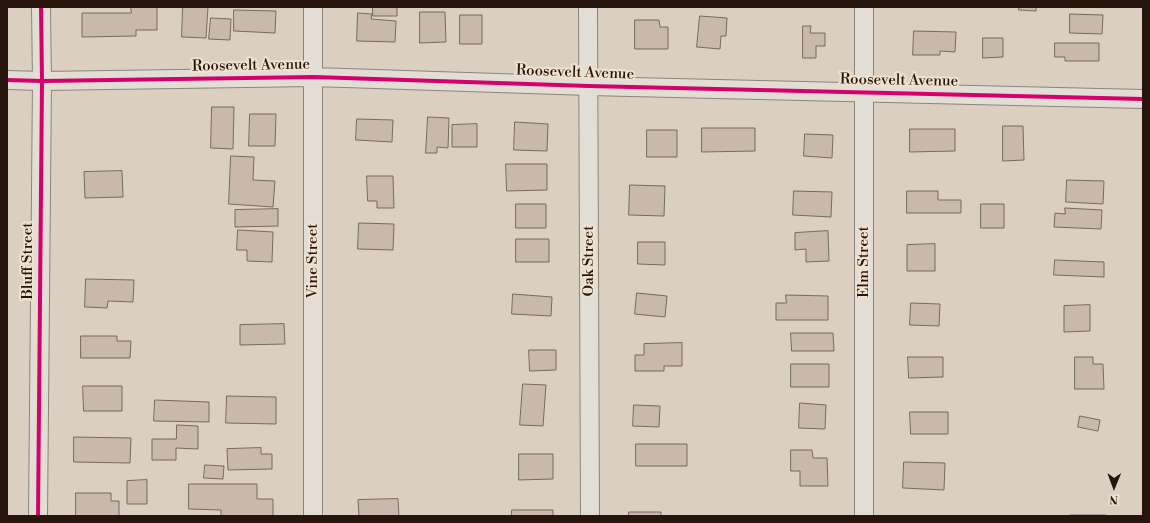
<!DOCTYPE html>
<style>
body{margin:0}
#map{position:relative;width:1150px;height:523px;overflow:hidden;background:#dbd0bf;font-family:"Libre Bodoni",serif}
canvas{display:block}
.frame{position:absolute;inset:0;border:8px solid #27140c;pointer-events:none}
.north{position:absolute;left:1094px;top:467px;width:40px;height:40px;-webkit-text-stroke:3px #efe2ce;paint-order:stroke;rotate:181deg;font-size:11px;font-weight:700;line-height:16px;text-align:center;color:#27140c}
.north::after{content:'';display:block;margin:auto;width:14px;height:18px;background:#27140c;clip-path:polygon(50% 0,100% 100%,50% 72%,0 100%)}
</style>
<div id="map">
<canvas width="1150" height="523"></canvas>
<div class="frame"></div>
<div class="north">N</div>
</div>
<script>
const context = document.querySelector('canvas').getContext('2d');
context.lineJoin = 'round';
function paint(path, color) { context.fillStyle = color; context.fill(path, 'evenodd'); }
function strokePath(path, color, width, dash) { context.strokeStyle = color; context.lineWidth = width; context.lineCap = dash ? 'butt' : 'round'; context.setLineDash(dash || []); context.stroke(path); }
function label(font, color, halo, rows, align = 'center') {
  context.font = font + ' "Libre Bodoni",serif'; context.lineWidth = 4; context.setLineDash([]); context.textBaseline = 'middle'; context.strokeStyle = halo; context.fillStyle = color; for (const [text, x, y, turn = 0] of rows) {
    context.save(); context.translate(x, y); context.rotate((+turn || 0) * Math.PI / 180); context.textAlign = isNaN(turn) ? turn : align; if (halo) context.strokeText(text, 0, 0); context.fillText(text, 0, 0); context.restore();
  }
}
const building = new Path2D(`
 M131,7H157V30H136V36L82,37V13H131Z
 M183,7H208L206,38L182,37Z
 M373,7H397V16H373Z
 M1019,7H1036V11L1019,10Z
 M234,10L276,11L275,33L234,31Z
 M420,12H445L446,42L420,43Z
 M358,13L372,14L371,19L396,21L395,42L357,41Z
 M1070,14L1103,15L1102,34L1070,33Z
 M460,15H482V44H460Z
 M700,16L727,18L726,36H721L720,49L697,47Z
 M211,18L231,19L230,40L209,39Z
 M635,20H659L660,27H668V49H635Z
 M803,26H811L810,33H825V46H816V58H803Z
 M914,31L956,32L955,52L940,51V55H913Z
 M983,38H1003V57L983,58Z
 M1055,43H1099V61H1065V57H1055Z
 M212,107H234L233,149L211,148Z
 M250,114H276L275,146H249Z
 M428,117L449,118L448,148L437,147V153H426Z
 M357,119L393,120L392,142L356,140Z
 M515,122L548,124L547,151L514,150Z
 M477,124V147H452V125Z
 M1003,126H1023L1024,160L1003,161Z
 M702,128H755V151L702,152Z
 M910,129H955V151L910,152Z
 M647,130H677V157H647Z
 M805,134L833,135L832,158L804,156Z
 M231,156L254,157L253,180L275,181L273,207L229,204Z
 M506,164H547V190L507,191Z
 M122,171L123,197L85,198L84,172Z
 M367,176H393L394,208H377V201H368Z
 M1067,180L1104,181L1103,204L1066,202Z
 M630,185L665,186L664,216L629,215Z
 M794,191L832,192L831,217L793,215Z
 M907,191H938V200H961V213H907Z
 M516,204H546V228H516Z
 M981,204H1004V228H981Z
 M1065,208L1102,210L1101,229L1054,227L1055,213L1065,214Z
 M278,209V226L235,227V210Z
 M359,223L394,224L393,250L358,249Z
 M238,230L273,232L272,262L247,261V250H237Z
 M828,231L829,261L806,262V249L795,250V233Z
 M516,239H549V262H516Z
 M638,242H665V265L638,264Z
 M935,244V271H907V245Z
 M1055,260L1104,262V277L1054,275Z
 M86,279L134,280L133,302L108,301L107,308L85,307Z
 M637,293L667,296L665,317L635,314Z
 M513,294L552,297L551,316L512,314Z
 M786,295L828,296V320H776V303H786Z
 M911,303L940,304L939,326L910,325Z
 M1090,305V331L1064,332V306Z
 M284,324L285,344L240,345V325Z
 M791,333H833L834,351H792Z
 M81,336H117V341H131L130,358H81Z
 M682,343V366H664V371H635V355H644V344Z
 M529,350H556V370L530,371Z
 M908,357H943V377L909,378Z
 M1075,357H1093V364H1103L1104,389H1075Z
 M791,364H829V387H791Z
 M523,384L546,385L543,426L520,425Z
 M83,386H122V411H84Z
 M227,396L276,397V424L226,423Z
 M155,400L209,402V422L154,421Z
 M800,403L826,405L825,429L799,428Z
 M634,405L660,406L659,427L633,426Z
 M910,412H948V434H911Z
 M1080,416L1100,420L1098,431L1078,427Z
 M177,425L198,426V449L176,448V460H152V439H176Z
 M74,437L131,438L130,463L74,462Z
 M636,444H687V466H636Z
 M261,448V454H272V469L228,470L227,449Z
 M791,450H812L813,458H827L828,486H800V471H791Z
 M519,454H553V479L519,480Z
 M904,462L945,463L944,490L903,488Z
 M205,465L224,466L223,479L204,478Z
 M147,480V504H127V481Z
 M189,484H257V499H273V516H221V510L189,509Z
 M76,493H111V501H119V516H76Z
 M398,499L399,516H359L358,500Z
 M512,510H553V516H512Z
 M629,512H661V516H629Z
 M1070,515H1106V516H1070Z`);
paint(building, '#c8b9ab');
strokePath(building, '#736b62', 1);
const minor = new Path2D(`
 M588,7L590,516
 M864,7V516
 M7,80L42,81L314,77L589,86L1143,99
 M38,516L42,81L41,7
 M313,516V7`);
strokePath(minor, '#8c847a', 20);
strokePath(minor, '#e3ded5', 18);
strokePath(new Path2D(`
 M7,80L42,81L314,77L589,86L1143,99
 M38,516L42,81L41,7`), '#d6006c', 4);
label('15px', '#27140c', '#efe2ce', [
 ["Roosevelt Avenue",251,66,-1],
 ["Roosevelt Avenue",575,73,2],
 ["Roosevelt Avenue",899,81,1],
 ["Bluff Street",28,261,-90],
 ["Vine Street",313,261,-90],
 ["Oak Street",589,261,-90],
 ["Elm Street",864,262,-90]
]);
</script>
